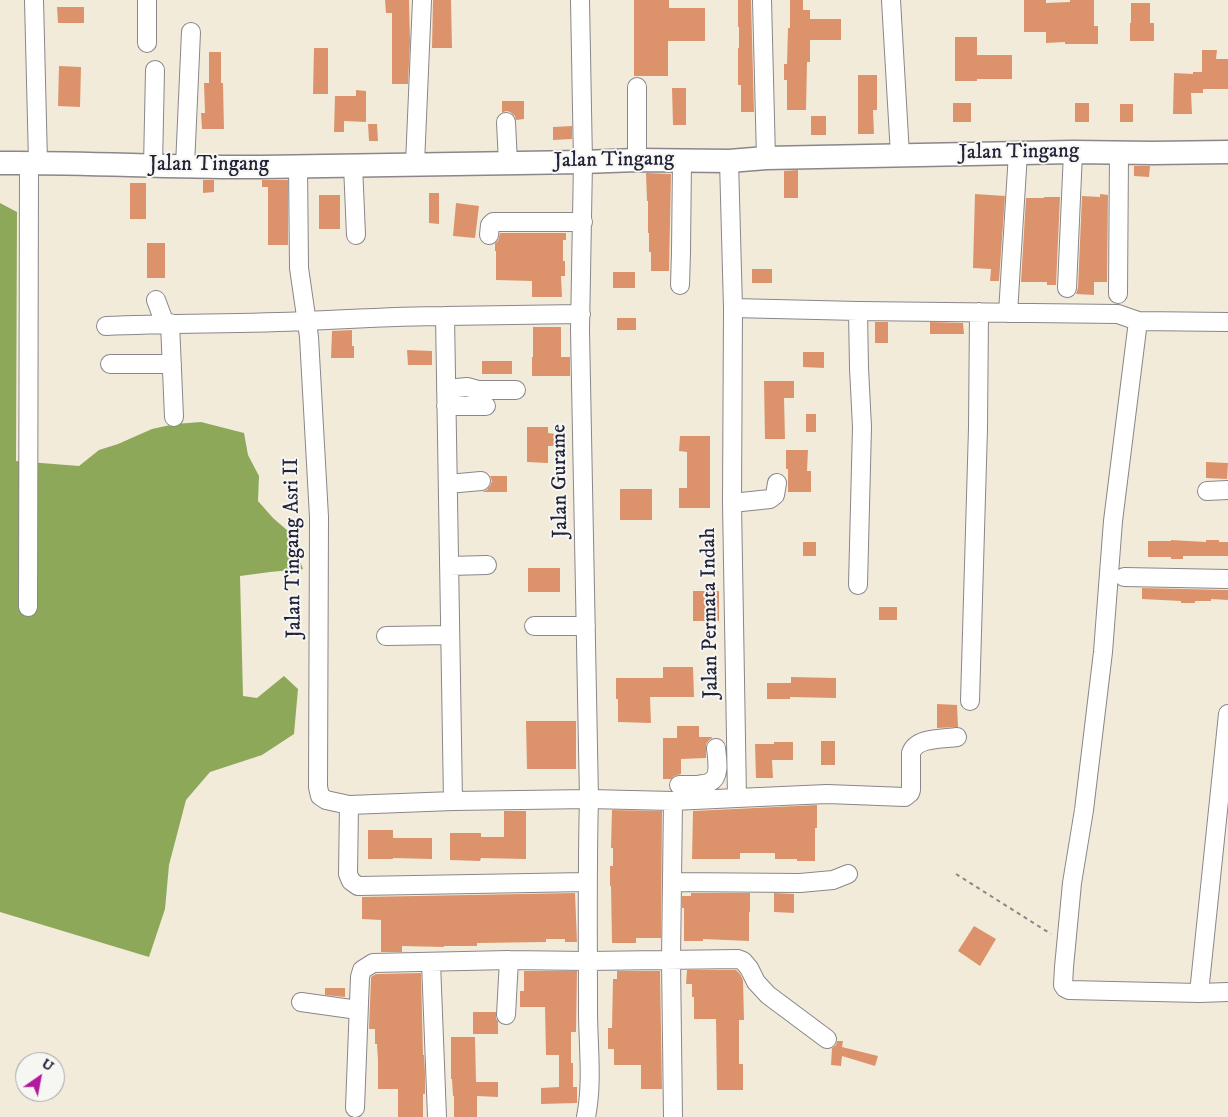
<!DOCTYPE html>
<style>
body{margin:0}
#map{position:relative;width:1228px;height:1117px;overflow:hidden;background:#f3ebda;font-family:"IM FELL DW Pica",serif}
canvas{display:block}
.north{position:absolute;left:15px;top:1052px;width:50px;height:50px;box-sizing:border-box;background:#f6f6f2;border:1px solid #a1a1a9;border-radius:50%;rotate:33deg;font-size:14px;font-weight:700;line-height:20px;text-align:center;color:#22223b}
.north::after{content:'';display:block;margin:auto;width:18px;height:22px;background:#b5179e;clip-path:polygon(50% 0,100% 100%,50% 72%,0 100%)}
</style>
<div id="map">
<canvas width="1228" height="1117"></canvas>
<div class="north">U</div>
</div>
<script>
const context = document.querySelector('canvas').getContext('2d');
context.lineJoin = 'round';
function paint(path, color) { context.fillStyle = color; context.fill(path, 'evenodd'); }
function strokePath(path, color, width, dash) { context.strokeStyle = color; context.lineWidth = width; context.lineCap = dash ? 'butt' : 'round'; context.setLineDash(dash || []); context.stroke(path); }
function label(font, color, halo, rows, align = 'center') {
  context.font = font + ' "IM FELL DW Pica",serif'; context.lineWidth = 4; context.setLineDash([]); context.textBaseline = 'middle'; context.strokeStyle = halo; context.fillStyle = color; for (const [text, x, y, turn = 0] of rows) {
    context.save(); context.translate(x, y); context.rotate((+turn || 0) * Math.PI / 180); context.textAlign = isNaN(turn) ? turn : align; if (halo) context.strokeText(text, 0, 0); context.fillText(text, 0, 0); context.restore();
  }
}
paint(new Path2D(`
 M0,203L17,212L16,461L79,466L99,450L118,444L152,429L175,424L201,422L244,433L248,455L259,476L258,501L273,518L288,531L303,569L270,572L240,576L243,696L257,698L284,676L298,689L294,734L262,755L210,772L186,800L169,865L165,909L149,957L0,912Z`), '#8ea85a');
paint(new Path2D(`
 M385,0H409L410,42L408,84H392V13H386Z
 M433,0H451L452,48H432Z
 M634,0H669V8H705V41H668V76H634Z
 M738,0H751L754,112H741V85H738V48H739V27H738Z
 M790,0H803V10H810V19H841V40H810V62H807L806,110H787V80H784V64H787L788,28H790Z
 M1024,0H1046V3L1070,2V0H1094V26H1098V44H1065V42L1046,43V32H1024Z
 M1131,3H1150V23H1154V41H1130V23H1131Z
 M57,7H84V23H58Z
 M955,37H977V55H1012V79H977V81H955Z
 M314,48H328V94H313Z
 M1202,50H1217L1216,59H1228V89H1203V93H1191L1192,114H1173L1174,73L1193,74V72H1202Z
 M209,52H221V83H223L224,129H202L201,113H205L204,83H209Z
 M59,66L81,67L80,107L58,106Z
 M858,75H877V110H873L874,134H858Z
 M672,88H686V125H673Z
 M356,90L366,91V122L344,121V132H334L335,96H356Z
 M502,101H524V119L516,120L515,116L510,112L506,111L502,113Z
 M953,103H971V122H953Z
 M1075,103H1089V122H1075Z
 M1120,104H1133V122H1120Z
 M811,116H826V135H811Z
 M368,124H377L378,141H369Z
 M572,126V139L553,140V127Z
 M1134,166H1150L1149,177L1134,176Z
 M798,170V198H784V171Z
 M646,173L671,174L669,271H651V252H649V233H648V201H647Z
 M203,180H214V192L203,193Z
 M262,180H288V245H268V187H262Z
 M130,183H146V219H130Z
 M429,193H439V224L429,223Z
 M975,194L1005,196L999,281H990L991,269L973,268Z
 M1100,194L1108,195L1107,282H1094V295L1076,294L1078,288L1082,196L1100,197Z
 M319,195H340V229H319Z
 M1044,197H1060L1056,285H1047V282H1021L1026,198H1044Z
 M456,203L479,206L475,238L453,236Z
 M500,233H566V240H563V261H565V276H561L562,297H532V281L496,280V251H495V243L498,241Z
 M147,243H165V278H147Z
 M752,269H772V283H752Z
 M613,272H635V288H613Z
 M617,318H636V330H617Z
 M875,322H888V343H875Z
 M930,322L963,323L964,334H930Z
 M533,327H561V357H570V376H532V357H533Z
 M352,330V346H354V358H331L332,331Z
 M407,350L432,351V365H408Z
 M803,352H824V368L803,367Z
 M482,361H512V374H482Z
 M764,381H794V398H784L785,439H765Z
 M806,414H816V432H806Z
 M527,427H548V433L555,434V446H548V463L527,462Z
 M680,436H710V508H679V488H687V452L679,451Z
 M786,450H808L807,471H811V492H788V469H786Z
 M1206,462L1228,463L1227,479L1206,478Z
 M490,476H507V492H482L487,490L490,486L492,481Z
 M620,489H652V520H620Z
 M1171,540L1206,542V540H1219V542H1228V556H1183V559H1171V557H1148V541H1171Z
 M803,542H816V556H803Z
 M528,568H560V592H528Z
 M1142,588L1228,590V600L1211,599V601H1195V603H1181V601L1142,599Z
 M693,591H719V621H693Z
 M879,607H897V620H879Z
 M663,667H693L694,697H650L651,723L618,722V699H616V678H663Z
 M791,677L836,678V698L790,697V699H767V683H791Z
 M937,704L957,705L958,727L937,728Z
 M526,721H576V769H527Z
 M677,726H699V737H712V738L709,740L706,744V758L681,759V774L674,776L671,779H663V738H677Z
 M821,741H835V765H821Z
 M774,742H793V760H772L773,778H756L755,744H774Z
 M817,805V828H815V861H797V859H775V853H740V859H692L693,811Z
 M612,810L662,811L661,938H636V943H612L611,886H610V866H613V848H611Z
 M504,811H526V859L481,858L480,861L450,860V833H481V837H504Z
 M368,830H393V838H432V859L393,858V859H368Z
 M575,893L577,942H565V939H546V942L477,943V946H444V947L402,946V952H381V920L362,919V897Z
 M691,893H750V912H749V941L703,939V941H684V908H682V896H691Z
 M774,893L794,894V913L774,912Z
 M974,926L996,939L980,966L958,951Z
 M687,970H736L740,974L743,980L744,1020H739V1064H743V1090H717L716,1019H694V997H692V984H686Z
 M524,971H577L576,1032H571V1063H573V1087H577V1103L541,1104V1088L559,1087V1055H546L545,1007H520V991H524Z
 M617,971H660L662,1089H641V1065H614V1049H608V1028H612L613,979H617Z
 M421,973L423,1055H424L425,1073V1094H423V1117H398V1089H378V1060L377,1044H375V1029H369L371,979V977L376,974Z
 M325,988H345V997L325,995Z
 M473,1012H496V1019L498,1021V1034H473Z
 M451,1037H475L476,1082H498V1097L477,1096V1117H454V1096H453L452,1079H451Z
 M837,1041H843L842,1047L878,1056L875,1066L842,1056L841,1066L831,1065L832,1048L836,1045Z`), '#dc936b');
const minor = new Path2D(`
 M34,0L38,162
 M762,0L766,158
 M891,0L900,155
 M147,43V0
 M506,122L508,163
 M637,160V87
 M729,161L733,308L732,503L737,798L827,794L905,797L910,793L911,790V753C916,737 943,739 957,737
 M415,164L422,0
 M298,165L299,268L309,337L319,517L318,787L320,796L326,800L349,805L453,801L589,799L580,330L583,162L580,0
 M353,165L356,235
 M153,166L155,70
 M185,166L191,32
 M489,235L490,225L493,222H583
 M680,285L681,252L682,160
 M1067,288L1073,152
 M1118,294L1119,153
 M156,300L165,324
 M733,308L858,311L1118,314L1138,321L1228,322
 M858,311L859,368L862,427L858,585
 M1008,313L1018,153
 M1138,321L1113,521L1103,652L1084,810L1072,883L1064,967L1063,985L1065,988L1069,990L1199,993L1228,992
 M170,323L174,417
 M106,326C174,323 241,324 308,321C354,319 399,316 445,316
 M110,364H172
 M446,389L467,387L478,390H516
 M446,406H486
 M448,484L481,481
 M1207,491L1228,490
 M732,503L770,499L775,495L777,483
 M449,566L487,565
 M1124,577L1228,579
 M28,607L29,163
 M534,626H586
 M386,636L450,635
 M970,701L978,428L979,312
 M679,785H698
 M696,800L698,785C702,784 707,784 710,782C721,777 717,758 716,748
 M453,801L445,316L581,314
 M349,805L348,874L351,881L358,886L587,882
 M672,882L800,883L833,880L848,874
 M431,962L437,1117
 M1199,993L1228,714
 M301,1002L358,1010
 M506,1015L509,960
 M355,1108L360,977L362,970L373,963L509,960L588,961L738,959L743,961L749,968L756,982L768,995L827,1039
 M586,1117C593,1082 588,1045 588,1010C588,940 587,870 589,799L673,801L737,798
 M673,1117L671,960L673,801`);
const major = new Path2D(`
 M0,163C87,162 174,168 261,167C369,165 476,163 583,162L637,160L729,161L766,158L1073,152L1153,153L1228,152`);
strokePath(minor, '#8a868a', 20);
strokePath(major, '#8a868a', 25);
strokePath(new Path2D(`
 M956,874L1051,934`), '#8a868a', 2, [4, 4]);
strokePath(minor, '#fff', 18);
strokePath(major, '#fff', 22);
label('21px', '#22223b', '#f6f6f2', [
 ["Jalan Tingang",1019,153,-1],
 ["Jalan Tingang",614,161,-1],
 ["Jalan Tingang",209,166],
 ["Jalan Gurame",561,481,-91],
 ["Jalan Tingang Asri II",294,548,-91],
 ["Jalan Permata Indah",711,613,-91]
]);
</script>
